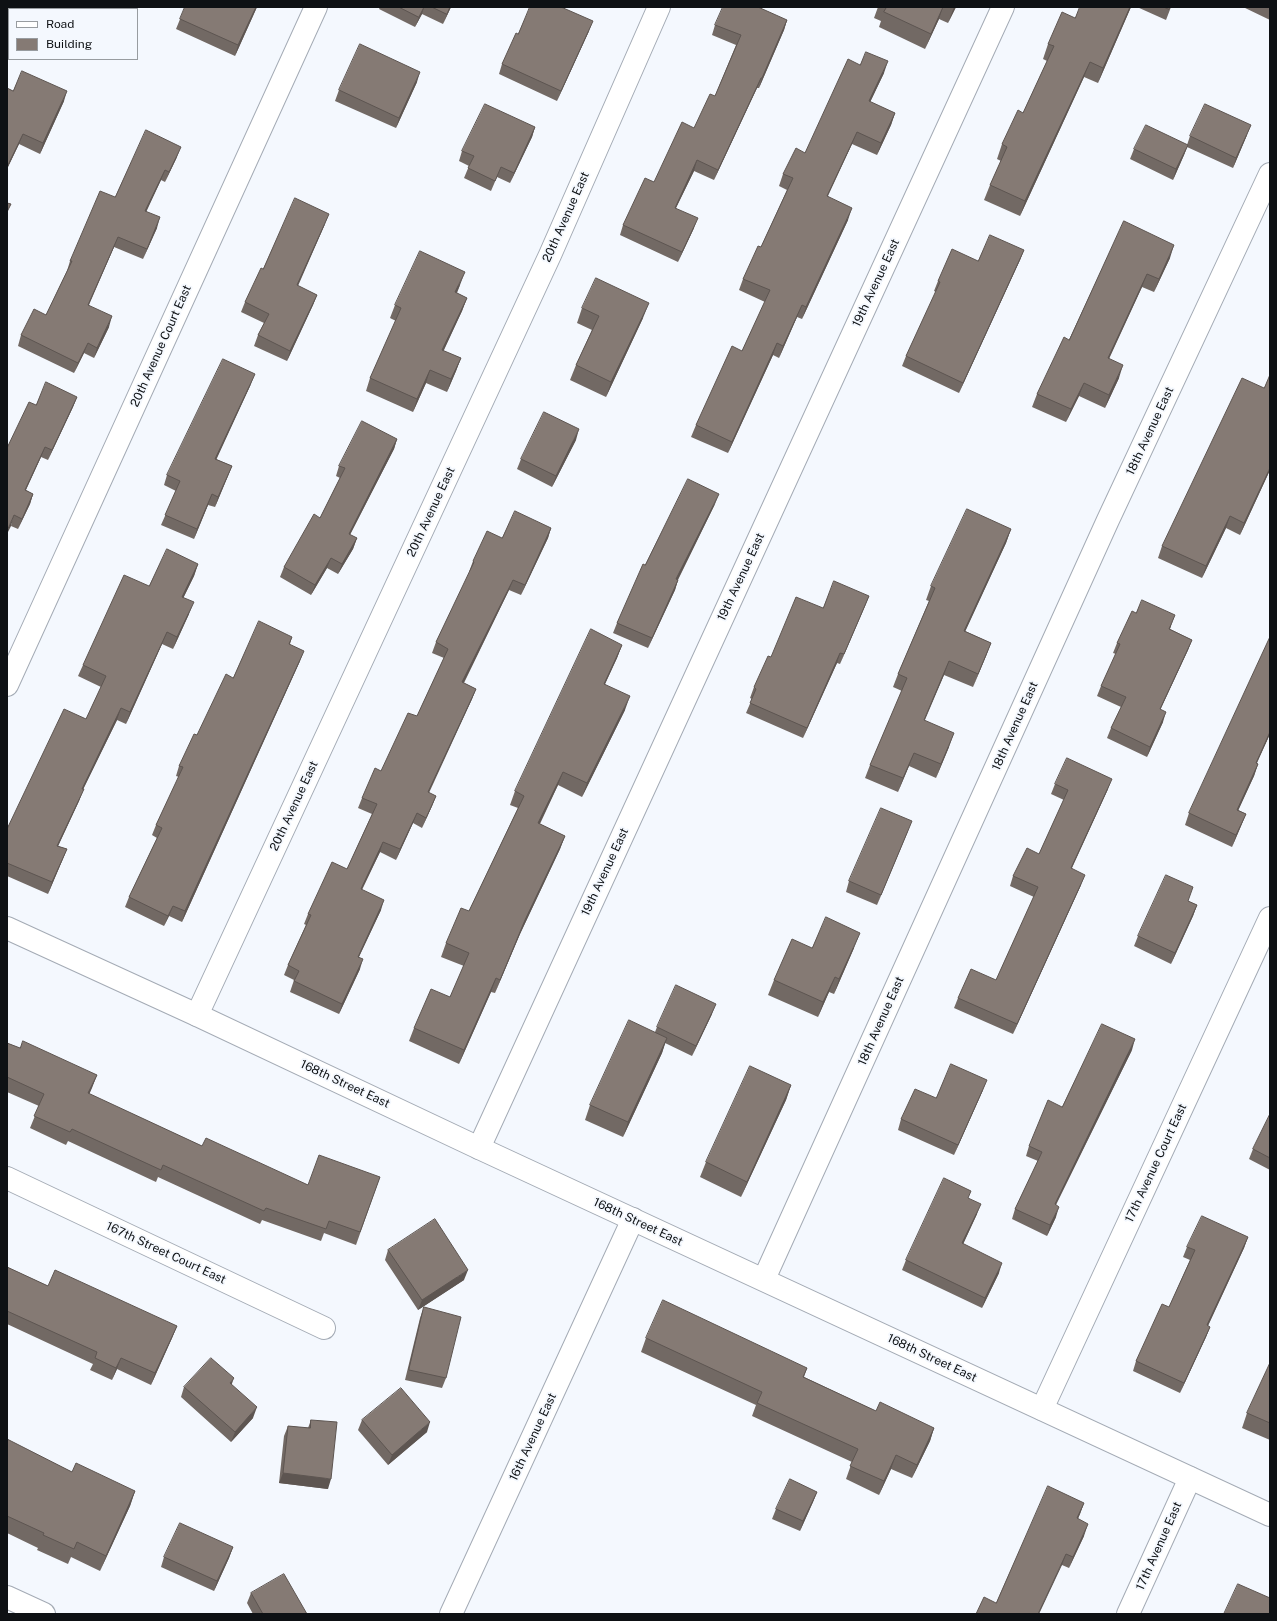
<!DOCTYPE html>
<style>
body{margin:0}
#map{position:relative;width:1277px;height:1621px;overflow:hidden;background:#f4f8fe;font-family:"Public Sans",sans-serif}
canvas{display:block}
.frame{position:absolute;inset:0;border:8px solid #0e1114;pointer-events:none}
.legend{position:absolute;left:8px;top:8px;width:130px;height:52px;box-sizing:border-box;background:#f4f8fe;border:1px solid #989ca0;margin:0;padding:5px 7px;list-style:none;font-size:12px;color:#0e1114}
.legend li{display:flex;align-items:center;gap:8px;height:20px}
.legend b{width:20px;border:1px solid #989ca0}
</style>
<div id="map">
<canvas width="1277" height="1621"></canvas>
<div class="frame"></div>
<ul class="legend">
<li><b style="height:5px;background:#fff"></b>Road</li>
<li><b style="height:11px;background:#857a74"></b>Building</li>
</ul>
</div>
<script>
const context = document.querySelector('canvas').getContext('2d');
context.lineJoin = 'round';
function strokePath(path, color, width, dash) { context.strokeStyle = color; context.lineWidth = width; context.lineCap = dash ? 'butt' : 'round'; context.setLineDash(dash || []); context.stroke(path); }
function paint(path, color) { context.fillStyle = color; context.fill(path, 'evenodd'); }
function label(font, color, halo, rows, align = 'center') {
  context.font = font + ' "Public Sans",sans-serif'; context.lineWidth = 3.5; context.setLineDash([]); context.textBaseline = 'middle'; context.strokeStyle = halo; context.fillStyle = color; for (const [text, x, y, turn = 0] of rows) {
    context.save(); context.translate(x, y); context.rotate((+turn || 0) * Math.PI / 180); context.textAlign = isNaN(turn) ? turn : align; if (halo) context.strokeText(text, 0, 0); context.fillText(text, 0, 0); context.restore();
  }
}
const minor = new Path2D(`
 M7,685L316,7
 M197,1015L550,255L659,7
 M479,1148L1003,7
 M7,1178L324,1328
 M764,1279L1108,520L1270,174
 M1042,1409L1270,918
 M7,1597L44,1614
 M451,1614L633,1219
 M1128,1614L1190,1478`);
const tertiary = new Path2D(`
 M7,928L197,1015L479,1148L1270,1515`);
strokePath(minor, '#a4abb5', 24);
strokePath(tertiary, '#a4abb5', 24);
strokePath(minor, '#fff', 22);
strokePath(tertiary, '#fff', 22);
paint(new Path2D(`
 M185,7H257L235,56L176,29Z
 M380,7H451L443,24L422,14L415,27L379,9Z
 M878,7H956L948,23L939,19L925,49L879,27L881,21L874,18Z
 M1131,7L1098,83L1084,77L1020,216L984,200L990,185L1001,161L997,159L1002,144L1023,113L1047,61L1043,59L1048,44L1075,18Z
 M1137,7H1171L1166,20Z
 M1243,7H1270V20Z
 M787,20L784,30L759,88H757L714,180L694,171L676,208L694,228L678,262L620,235L623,225L694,128L715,96L736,45L712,35L715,25Z
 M589,31L557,101L499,74L502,64L518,34Z
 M860,65L884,73L870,102L895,113L891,125L877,155L852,144L828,196L848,220L802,319L797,317L779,358L773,355L728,453L691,437L696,425L742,351L765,302L739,290L743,279L761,247L787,190L779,186L783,174L805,153Z
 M417,82L396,128L335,101L339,90Z
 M7,88L13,91L64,101L40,154L19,144L7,169Z
 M535,127L532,137L510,183L497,177L491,191L464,178L469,166L459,161L462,151Z
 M1247,135L1233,168L1187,147L1184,155L1173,180L1130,159L1134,149L1187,145L1190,136Z
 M177,157L165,182L161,180L146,211L157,228L143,259L114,247L89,305L109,327L94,358L84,353L74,373L18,346L21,335L46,315L67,271L70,261L115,197Z
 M1124,221L1170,258L1154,292L1142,287L1109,359L1119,378L1105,408L1079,396L1066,422L1032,407L1037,394L1069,340Z
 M325,224L298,286L317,295L313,305L287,361L254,346L258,335L264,323L241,312L245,302L263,269Z
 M1024,250L1020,260L959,393L902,366L906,356L936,292L934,291L938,281L978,261Z
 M460,285L457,293L467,298L462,311L443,351L461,358L456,371L447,392L426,383L413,412L366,391L370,378L396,321L390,318L395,305Z
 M582,308L643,318L606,397L570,380L576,365L592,330L577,323Z
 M251,384L216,459L232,466L215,507L208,505L194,539L161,525L176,491L164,485L167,475Z
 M77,397L73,407L48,460L41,457L26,490L33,494L30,504L18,529L11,526L36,405Z
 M397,439L394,449L350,535L357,538L353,549L338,574L327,568L311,595L280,577L284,567L320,518L340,478L336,476L339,466Z
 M576,440L552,487L517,469L521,459Z
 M1270,470L1240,535L1226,528L1202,578L1158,558L1162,546Z
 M715,504L678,580L675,590L648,648L613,633L617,623L645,565Z
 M551,528L548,538L521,595L509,590L464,683L476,689L472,699L429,793L436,796L432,806L422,828L413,823L396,860L380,852L362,890L381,910L359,957L360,969L339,1014L290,992L294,980L284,975L288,965L306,925L304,924L308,914L347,869L372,814L358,808L362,798L381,771L417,716L444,658L432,653L436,642L470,572H469L473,561L502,538Z
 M1011,529L1006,543L965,631L991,643L986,656L973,687L944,675L924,720L949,747L936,778L909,766L898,792L865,778L870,765L902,691L893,687L898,674L929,601L926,600L931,586Z
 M198,564L194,576L183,598L189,614L173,649L162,644L126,724L117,720L83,789L79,801L58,846L67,849L62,861L48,894L7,876V829L86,719L101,687L78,676L83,665L149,586Z
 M869,596L865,606L840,664L837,663L803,738L746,713L752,699L750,698L754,687L771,657L823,608Z
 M1136,613L1171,626L1170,629L1192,640L1188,650L1160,710L1163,722L1147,757L1107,738L1111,728L1121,707L1097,696L1101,686L1116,654L1113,653L1117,643Z
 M292,637L290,644L300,661L182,922L169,916L164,926L125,907L129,897L157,838L152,835L156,825L179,777L176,776L179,766L197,735L233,678Z
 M1270,637V734L1257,763L1258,764L1254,776L1238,810L1246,814L1241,826L1232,847L1185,825L1189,813Z
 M622,645L617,658L605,684L625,710L582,797L558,785L540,824L565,836L560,849L520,934L495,993L491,992L459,1064L409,1041L414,1028L450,997L464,966L441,957L446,943L469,911L518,808L510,805L515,791Z
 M1055,784L1108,789L1072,868L1081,885L1013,1034L954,1008L958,998L996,980L1034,897L1010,886L1013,876L1039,854L1064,800L1051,794Z
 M908,831L877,905L846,892L849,881Z
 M1188,901L1197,905L1193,916L1171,964L1134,946L1138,936Z
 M812,948H854L834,994L829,992L818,1017L768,995L774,980Z
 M712,1014L692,1056L665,1043L662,1053L623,1137L585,1120L590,1105L655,1032L657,1027Z
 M7,1043L20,1048L97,1075L89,1094L202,1146L308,1185L380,1177L356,1245L324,1233L321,1241L262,1220L260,1224L158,1177L156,1182L68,1141L66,1145L30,1128L39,1106L7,1092Z
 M1132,1050L1056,1205V1217L1047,1236L1012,1219L1015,1209L1038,1161L1026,1156L1029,1146L1062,1107Z
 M791,1085L786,1100L741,1197L700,1177L706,1162Z
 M983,1090L954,1155L898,1130L901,1119L936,1098Z
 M1270,1114V1170L1249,1159L1253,1149Z
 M968,1198L977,1214L963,1244L999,1273L982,1308L902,1270L906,1260Z
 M1248,1237L1244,1248L1208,1326L1210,1327L1206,1337L1180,1393L1133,1371L1136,1361L1169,1307L1190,1260L1183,1257L1187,1247Z
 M388,1250L464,1280L418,1310L385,1260Z
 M7,1267L48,1286L177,1326L172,1338L151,1385L117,1369L112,1380L90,1370L93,1364L7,1324Z
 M424,1307L446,1378L442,1388L405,1380L420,1318Z
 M646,1338L807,1368L804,1377L876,1411L934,1428L930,1441L912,1478L891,1469L879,1495L846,1479L852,1462L752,1416L756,1405L641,1352Z
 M1270,1363V1440L1242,1428L1247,1413Z
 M232,1385L253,1418L231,1442L181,1397L184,1387Z
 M311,1420L328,1489L279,1483L284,1436L288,1426L308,1428Z
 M362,1420L427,1432L388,1465L358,1430Z
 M7,1440L72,1472L135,1491L130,1506L100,1571L71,1557L68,1564L37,1550L38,1548L7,1533Z
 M817,1492L813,1502L800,1531L772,1519L776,1509Z
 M1084,1503L1078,1519L1084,1536L1069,1568L1062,1565L996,1603Z
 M233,1547L229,1558L214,1591L161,1567L164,1557Z
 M251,1593L307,1614H253L247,1603Z`), '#726964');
paint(new Path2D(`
 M256,7H257L235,56L238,45Z
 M424,7L422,14L415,27L419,17Z
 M450,7H451L443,24L447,14Z
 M943,7L939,19L925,49L931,34Z
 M954,7H956L948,23Z
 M1130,7H1131L1098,83L1103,68Z
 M787,20L784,30L759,88L762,78Z
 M593,21L589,31L557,101L561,91Z
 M888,61L884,73L865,113L869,101Z
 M1090,62L1084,77L1020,216L1025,201Z
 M420,72L417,82L396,128L399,118Z
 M761,78L757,88L714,180L718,170Z
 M67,91L64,101L40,154L43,143Z
 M895,113L891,125L877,155L881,143Z
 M1251,125L1247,135L1233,168L1236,158Z
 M535,127L532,137L510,183L514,173Z
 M857,132L852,144L822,207L827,196Z
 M23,134L19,144L7,169V167Z
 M1188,145L1184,155L1173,180L1176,169Z
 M181,147L177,157L165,182L169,172Z
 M697,160L694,171L671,218L675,208Z
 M165,170L161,180L142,221L145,211Z
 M852,208L848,220L802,319L806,307Z
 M329,214L325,224L293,296L297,285Z
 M160,217L157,228L143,259L147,249Z
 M698,218L694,228L678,262L682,252Z
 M118,237L114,247L84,315L88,305Z
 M1174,245L1170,258L1154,292L1159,279Z
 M1024,250L1020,260L959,393L963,383Z
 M465,272L460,285L451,305L455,292Z
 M1147,274L1142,287L1103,371L1108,358Z
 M317,295L313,305L287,361L290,351Z
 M467,298L462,311L438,363L442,350Z
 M649,303L643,318L606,397L611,382Z
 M802,305L797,317L779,358L783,346Z
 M112,316L109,327L94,358L97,348Z
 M88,343L84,353L74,373L78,363Z
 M777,343L773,355L728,453L732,442Z
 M461,358L456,371L447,392L451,379Z
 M1123,365L1119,378L1105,408L1109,395Z
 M430,370L426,383L413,412L417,399Z
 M255,374L251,384L212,469L215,459Z
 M1084,383L1079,396L1066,422L1071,409Z
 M77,397L73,407L48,460L52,450Z
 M579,429L576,440L552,487L556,476Z
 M397,439L394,449L345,544L349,534Z
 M45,447L41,457L21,500L25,490Z
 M232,466L228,476L215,507L218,497Z
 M1270,468V470L1240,535L1244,523Z
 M33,494L30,504L18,529L22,519Z
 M212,494L208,505L194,539L197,529Z
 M719,494L715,504L673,589L676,579Z
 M14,515L11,526L7,534V531Z
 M1230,516L1226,528L1202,578L1206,566Z
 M551,528L548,538L521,595L525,585Z
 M1011,529L1006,543L959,645L964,631Z
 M357,538L353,549L338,574L342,564Z
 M331,558L327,568L311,595L315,585Z
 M198,564L194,576L178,609L182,597Z
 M513,580L509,590L459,692L462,682Z
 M678,580L675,590L648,648L652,638Z
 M869,596L865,606L840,664L844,654Z
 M194,602L189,614L173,649L177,637Z
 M1175,615L1171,626L1165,639L1169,629Z
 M167,632L162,644L126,724L130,712Z
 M1192,640L1188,650L1156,719L1160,709Z
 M991,643L986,656L973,687L978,674Z
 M622,645L617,658L599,697L604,684Z
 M304,651L300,661L182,922L185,911Z
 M840,653L837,663L803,738L807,728Z
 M949,661L944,675L919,734L924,720Z
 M476,689L472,699L424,802L428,792Z
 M630,696L625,710L582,797L587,783Z
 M121,708L117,720L78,800L82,789Z
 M1166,712L1163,722L1147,757L1150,747Z
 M1270,732V734L1251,775L1256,763Z
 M954,733L949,747L936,778L941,764Z
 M914,753L909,766L898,792L903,778Z
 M1258,764L1254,776L1233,822L1237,810Z
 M563,772L558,785L533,837L538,823Z
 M1112,779L1108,789L1067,878L1071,868Z
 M84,789L79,801L53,857L57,846Z
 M436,796L432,806L422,828L426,818Z
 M417,813L413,823L396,860L400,849Z
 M1246,814L1241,826L1232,847L1236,835Z
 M912,821L908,831L877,905L881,895Z
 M565,836L560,849L520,934L495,993L500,980L525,920Z
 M383,842L380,852L357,899L361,889Z
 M67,849L62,861L48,894L52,882Z
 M1085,875L1081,885L1013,1034L1017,1024Z
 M384,900L381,910L354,967L358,957Z
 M1197,905L1193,916L1171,964L1175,953Z
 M173,906L169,916L164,926L168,916Z
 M860,933L854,948L834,994L839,979Z
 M363,959L360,969L339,1014L342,1004Z
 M835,977L829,992L818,1017L823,1002Z
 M496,978L491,992L459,1064L464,1050Z
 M716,1004L712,1014L692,1056L696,1046Z
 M667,1038L662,1053L623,1137L628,1122Z
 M1135,1039L1132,1050L1051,1214L1055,1204Z
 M97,1075L92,1088L84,1106L88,1093Z
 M987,1080L983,1090L954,1155L958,1145Z
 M791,1085L786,1100L741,1197L747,1182Z
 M981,1204L977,1214L959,1253L962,1243Z
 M1059,1207L1056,1217L1047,1236L1050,1225Z
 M1248,1237L1244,1248L1203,1336L1207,1325Z
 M1002,1263L999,1273L982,1308L985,1298Z
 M468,1270L464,1280L418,1310L422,1300Z
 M177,1326L172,1338L151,1385L155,1373Z
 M1210,1327L1206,1337L1180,1393L1184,1383Z
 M121,1358L117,1369L112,1380L116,1368Z
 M234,1378L230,1389V1383Z
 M257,1407L253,1418L231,1442L235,1432Z
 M430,1422L427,1432L388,1465L392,1455Z
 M934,1428L930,1441L912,1478L917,1465Z
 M896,1455L891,1469L879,1495L884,1481Z
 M283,1473L331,1479L328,1489L279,1483Z
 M135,1491L130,1506L100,1571L106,1556Z
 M817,1492L813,1502L800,1531L803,1521Z
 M1084,1503L1080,1514L1072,1530L1077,1518Z
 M1088,1524L1084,1536L1069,1568L1073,1557Z
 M233,1547L229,1558L214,1591L217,1581Z
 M1066,1554L1062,1565L1039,1614H1038Z`), '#5d5551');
const building = new Path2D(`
 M185,7H256L238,45L180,19Z
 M399,7H424L419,17Z
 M432,7H450L447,14Z
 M530,7H561L593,21L561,91L502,64L516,33L518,34Z
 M723,7H758L787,20L762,78H761L718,170L697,160L675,208L698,218L682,252L623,225L645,178L654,182L682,122L694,128L710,94L715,96L741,35L715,25Z
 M887,7H943L931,34L884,12Z
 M1080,7H1130L1103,68L1090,62L1025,201L990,185L1007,147L1002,144L1018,110L1023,113L1054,46L1048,44L1062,12L1075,18Z
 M1164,7H1170L1169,9Z
 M360,44L420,72L399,118L339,90Z
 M866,52L888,61L869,101L895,113L881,143L857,132L827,196L852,208L806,307L802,305L783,346L777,343L732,442L696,425L732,346L742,351L770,290L743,279L758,246L761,247L793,178L783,174L796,148L805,153L848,59L860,65Z
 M22,71L67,91L43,143L23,134L7,167V88L13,91Z
 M485,104L535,127L514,173L501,167L495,181L468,168L474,156L462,151Z
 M1205,104L1251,125L1236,158L1190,136Z
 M1146,125L1188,145L1176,169L1134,149Z
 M146,130L181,147L169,172L165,170L145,211L160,217L147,249L118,237L88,305L112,316L97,348L88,343L78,363L21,335L34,309L46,315L72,261H70L100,191L115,197Z
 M295,198L329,214L297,285L317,295L290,351L258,335L269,314L245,302L261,268L263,269Z
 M7,203L11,204L7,212Z
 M1124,221L1174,245L1159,279L1147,274L1108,358L1123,365L1109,395L1084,383L1071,409L1037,394L1064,337L1069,340Z
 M990,235L1024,250L963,383L906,356L940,282L938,281L952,249L978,261Z
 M420,251L465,272L455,292L467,298L442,350L461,358L451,379L430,370L417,399L370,378L401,308L395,305Z
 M596,278L649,303L611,382L576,365L599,316L582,308Z
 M223,359L255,374L215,459L232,466L218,497L212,494L197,529L165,515L180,481L167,475Z
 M1270,375V468L1244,523L1230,516L1206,566L1162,546L1242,378L1264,388Z
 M46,382L77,397L52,450L45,447L25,490L33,494L22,519L14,515L7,531V448L29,402L36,405Z
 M544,412L579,429L556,476L521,459Z
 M362,421L397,439L349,534L357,538L342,564L331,558L315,585L284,567L314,514L320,518L345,468L339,466Z
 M688,479L719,494L676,579L678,580L652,638L617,623L643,564L645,565Z
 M967,509L1011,529L964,631L991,643L978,674L949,661L924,720L954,733L941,764L914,753L903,778L870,765L907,678L898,674L935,588L931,586Z
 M515,511L551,528L525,585L513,580L462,682L476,689L428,792L436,796L426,818L417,813L400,849L383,842L361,889L384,900L358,957L363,959L342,1004L294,981L299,971L288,965L311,915L308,914L332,862L347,869L377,804L362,798L375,768L381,771L408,713L417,716L448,649L436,642L474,562L473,561L487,531L502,538Z
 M167,549L198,564L182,597L194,602L177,637L167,632L130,712L121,708L82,789H84L57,846L67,849L52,882L7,863V829L64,709L86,719L106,676L83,665L124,575L149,586Z
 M834,581L869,596L844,654L840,653L807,728L750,703L756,689L754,687L768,656L771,657L796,597L823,608Z
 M1142,600L1175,615L1169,629L1192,640L1160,709L1166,712L1150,747L1111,728L1126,697L1101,686L1120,644L1117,643L1132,611L1136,613Z
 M259,621L292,637L289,644L304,651L185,911L173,906L168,916L129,897L162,828L156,825L183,767L179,766L194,734L197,735L226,674L233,678Z
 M591,629L622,645L604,684L630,696L587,783L563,772L538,823L565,836L525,920L500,980L496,978L464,1050L414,1028L431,989L450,997L469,953L446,943L461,908L469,911L524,796L515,791Z
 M1270,637V732L1256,763L1258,764L1237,810L1246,814L1236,835L1189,813Z
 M1067,758L1112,779L1071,868L1085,875L1017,1024L958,998L971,969L996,980L1038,887L1013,876L1027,848L1039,854L1068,790L1055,784Z
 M881,808L912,821L881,895L849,881Z
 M1166,875L1193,887L1188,901L1197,905L1175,953L1138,936Z
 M826,917L860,933L839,979L835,977L823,1002L774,980L792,939L812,948Z
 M676,985L716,1004L696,1046L657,1027Z
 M629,1020L667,1038L628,1122L590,1105Z
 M1102,1024L1135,1039L1055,1204L1059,1207L1050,1225L1015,1209L1042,1152L1029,1146L1048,1100L1062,1107Z
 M23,1041L97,1075L88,1093L202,1146L206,1138L308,1185L319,1155L380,1177L360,1232L329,1221L326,1229L266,1208L264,1211L163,1165L161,1170L72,1129L70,1132L34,1116L44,1094L7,1077V1043L20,1048Z
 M951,1064L987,1080L958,1145L901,1119L915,1089L936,1098Z
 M750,1066L791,1085L747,1182L706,1162Z
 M1270,1114V1158L1253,1149Z
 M944,1178L971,1191L968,1198L981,1204L962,1243L1002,1263L985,1298L906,1260Z
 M1202,1216L1248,1237L1207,1325L1210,1327L1184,1383L1136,1361L1162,1304L1169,1307L1195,1250L1187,1247Z
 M435,1219L468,1270L422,1300L388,1250Z
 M7,1267L48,1286L55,1270L177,1326L155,1373L121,1358L116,1368L95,1358L97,1352L7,1311Z
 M663,1300L807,1368L803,1377L876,1411L880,1402L934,1428L917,1465L896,1455L884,1481L850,1466L858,1449L757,1403L762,1392L646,1338Z
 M424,1307L461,1317L446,1378L409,1370Z
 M211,1358L234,1378L230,1383L257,1407L235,1432L184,1387Z
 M1270,1363V1423L1247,1413Z
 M401,1388L430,1422L392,1455L362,1420Z
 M311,1420L337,1422L331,1479L283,1473L288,1426L310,1428Z
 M7,1439L72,1472L76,1463L135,1491L106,1556L77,1542L74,1549L43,1535L44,1533L7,1516Z
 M790,1479L817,1492L803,1521L776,1509Z
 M1048,1486L1084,1503L1077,1518L1088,1524L1073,1557L1066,1554L1038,1614H976L984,1597L996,1603Z
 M180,1523L233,1547L217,1581L164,1557Z
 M284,1574L307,1614H263L251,1593Z
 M1238,1584L1270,1598V1614H1224Z`);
paint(building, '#857a74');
strokePath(building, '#5d5551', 1);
label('12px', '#0e1114', '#f4f8fe', [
 ["20th Avenue East",566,217,-66],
 ["19th Avenue East",876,283,-65],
 ["20th Avenue Court East",161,346,-66],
 ["18th Avenue East",1150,431,-65],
 ["20th Avenue East",431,512,-65],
 ["19th Avenue East",741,577,-65],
 ["18th Avenue East",1015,726,-66],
 ["20th Avenue East",294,806,-65],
 ["19th Avenue East",605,872,-65],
 ["18th Avenue East",881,1021,-66],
 ["168th Street East",345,1084,25],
 ["17th Avenue Court East",1156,1163,-65],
 ["168th Street East",638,1222,25],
 ["167th Street Court East",166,1253,25],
 ["168th Street East",932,1358,25],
 ["16th Avenue East",533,1437,-65],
 ["17th Avenue East",1159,1546,-66]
]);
</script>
